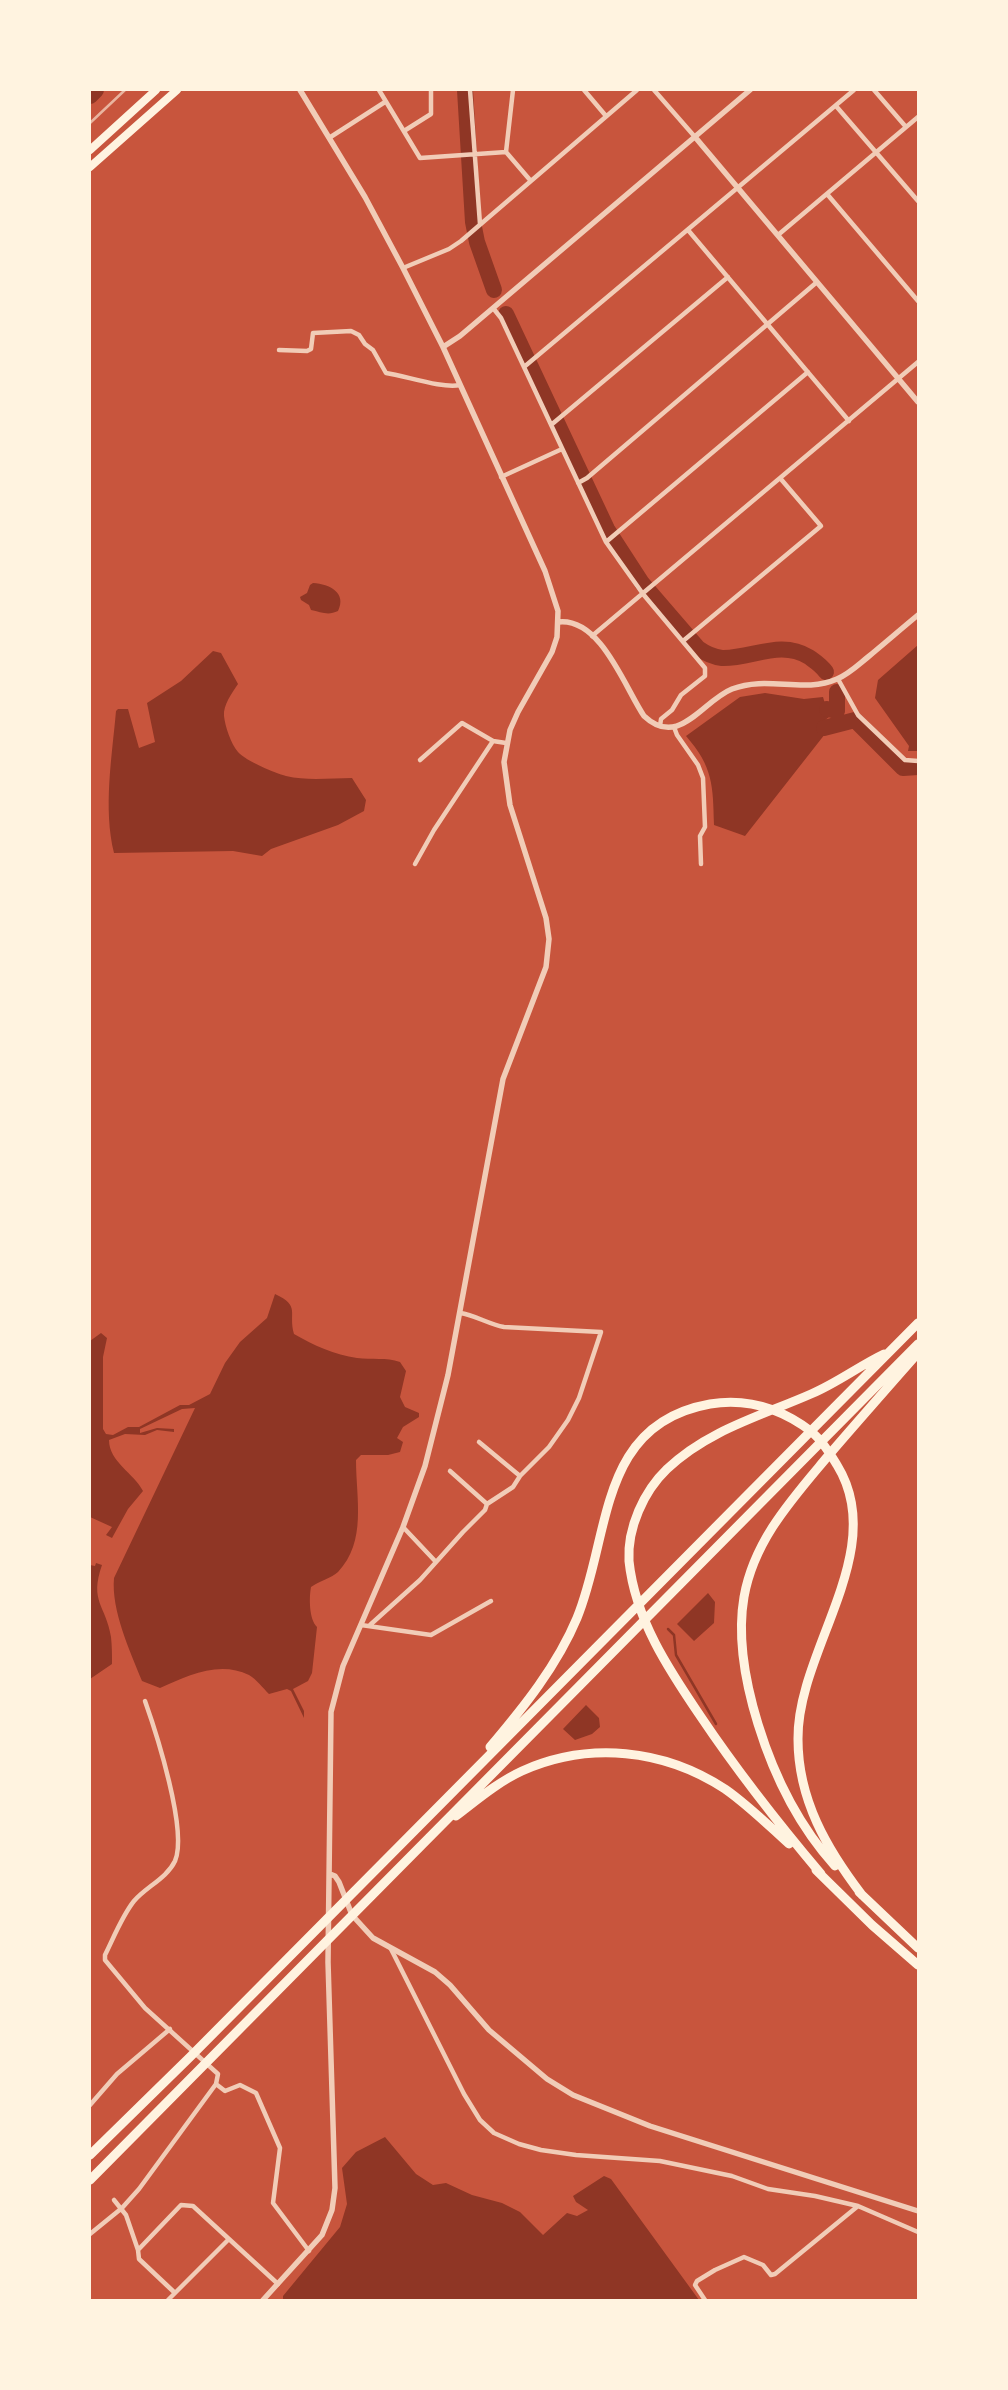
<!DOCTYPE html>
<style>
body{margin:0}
#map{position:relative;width:1008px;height:2390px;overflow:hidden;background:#c8553d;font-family:"Nunito Sans",sans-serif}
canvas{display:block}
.frame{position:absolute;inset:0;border:91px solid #fff3e0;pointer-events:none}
</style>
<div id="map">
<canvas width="1008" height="2390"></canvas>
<div class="frame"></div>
</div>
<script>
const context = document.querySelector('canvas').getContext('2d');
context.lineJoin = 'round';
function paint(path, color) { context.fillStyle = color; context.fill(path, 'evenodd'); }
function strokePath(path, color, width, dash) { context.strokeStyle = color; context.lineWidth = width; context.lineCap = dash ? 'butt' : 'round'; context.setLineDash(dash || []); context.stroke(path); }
paint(new Path2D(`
 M313,583C330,584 347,593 338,611C328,616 321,612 311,610L309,605L301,600L300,597L307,593L310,585Z
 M918,645V751H908L909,746L875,698L878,680Z
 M213,651L221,653L238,684C232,693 223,705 224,716C225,726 231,744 238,752C246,761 275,773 286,776C307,781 331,778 352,778L366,800L364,811L338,825L271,849L262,856L233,851L114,853C103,808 112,757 116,711L118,709H128L139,748L155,742L147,703L181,681Z
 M765,693L804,699L823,697L829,717L824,721L825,734L745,836L714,825C713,785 713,767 686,736L740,697Z
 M275,1294C301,1306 288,1312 294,1334C313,1345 335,1355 357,1358C372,1360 386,1357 400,1362L406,1371L400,1397L405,1407L419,1413V1417L403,1427L397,1438L403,1442L400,1452L388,1455H361L356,1460C356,1499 367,1541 338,1572C332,1578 319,1581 311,1587C309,1598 309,1619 317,1627L312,1673L308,1681L293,1689L304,1711V1718L291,1691L287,1689L269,1694C263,1688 256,1679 249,1675C219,1660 187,1676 160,1688L142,1681C130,1651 111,1610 114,1578L195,1408L182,1409L140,1429V1433L157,1428L174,1429V1432L157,1430L145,1435L125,1434L109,1440C109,1462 134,1473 143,1491L128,1509L112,1538L106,1535L112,1527L90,1517V1341L101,1333L107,1338L103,1357V1429L106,1434L113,1435L128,1427H139L180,1405H189L210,1394L225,1363L240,1342L267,1318Z
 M96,1563L102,1565C89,1602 106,1605 111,1637C112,1646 112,1655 112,1664L90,1679V1565L95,1566Z
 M708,1593L715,1602L714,1623L694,1641L677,1624Z
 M586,1705L599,1718L600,1727L592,1734L575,1740L563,1729Z
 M385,2137L416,2174L433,2185L446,2183L472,2195L502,2203L520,2212L543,2235L567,2213L577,2216L588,2210L576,2202L573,2196L604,2176L611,2179L699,2300H283V2296L340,2227L347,2204L342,2168L356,2152Z`), '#8f3625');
strokePath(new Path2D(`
 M668,1629L674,1635L676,1655L716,1724`), '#8f3625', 2.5);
strokePath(new Path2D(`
 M465,90L473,222L477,242L494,290
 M90,96L96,90
 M506,314L607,529L642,583L698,648C705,653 713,657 722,658C752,659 780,639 809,657C816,662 821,665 826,672
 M827,709L837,711V692
 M824,728L855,720L903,768L918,767`), '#8f3625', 16);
strokePath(new Path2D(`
 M379,90L420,158L506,152
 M470,90L480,224
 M513,90L506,152L530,180
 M584,90L606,116
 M654,90L695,137
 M874,90L906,127
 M836,106L918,201
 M404,131L431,114V90
 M329,138L385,102
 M827,194L918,301
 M688,230L849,421
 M778,235L918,117
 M403,268L449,249L461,241L637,90
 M493,308L501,318L606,542L643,594L705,668V676L681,695L672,710L661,719L660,726
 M279,350L307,351L311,349L313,333L351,331L359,335L365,344L373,350L386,373C406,376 443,389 460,385
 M524,367L854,90
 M551,425L728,277
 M501,477L562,449
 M578,483L587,478L817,282
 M606,542L808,372
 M592,636L918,362
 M683,641L821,526L780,478
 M838,679L858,715L905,760L918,761
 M674,727L677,735L698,765L703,778L705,827L700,836L701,864
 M420,760L462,723L493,741
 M415,864L434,830L493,741L506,743
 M479,1442L520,1476
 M450,1471L487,1504
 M403,1527L436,1562
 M361,1625L431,1635L491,1601
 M370,1625L420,1580L463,1532L485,1510L487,1504L513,1487L520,1476L549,1447L568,1420L579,1398L601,1332L504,1327C488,1324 475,1315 460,1313
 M391,1949L464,2094L480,2120L494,2133L519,2144L541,2150L576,2155L660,2161L732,2176L768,2189L815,2196L858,2206
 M216,2084L225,2091L240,2085L256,2093L280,2148L273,2203L309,2251
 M90,2105L117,2074L170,2029
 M114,2200L126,2215L138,2250
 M90,2234L122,2208L139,2189L216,2084L218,2074L145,2008L105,1960V1955C114,1937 122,1916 134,1901C146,1887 167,1878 175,1861C188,1831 156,1732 145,1701
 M175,2293L139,2259L138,2250L181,2205L193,2206L278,2284
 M168,2300L229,2239
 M705,2300L695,2285L697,2281L715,2270L744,2257L763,2265L771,2275L775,2274L858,2206L918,2232`), '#f1ccb7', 4.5);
strokePath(new Path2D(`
 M695,137L918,402
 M443,347L460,336L750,90
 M559,622C601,618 625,688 644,716C679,749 702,701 732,689C768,675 803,694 837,679C849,674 858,665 868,657C885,643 901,629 918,615
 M330,1874L335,1876L339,1882L352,1915L373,1938L435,1972L450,1985L489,2030L547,2079L573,2095L650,2126L918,2211
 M263,2300L322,2235L332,2210L335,2188L328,1962L331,1712L343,1666L403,1527L425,1466L448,1375L503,1079L546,967L549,939L546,918L510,805L504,762L510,730L518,712L552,652L557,637L558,611L545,571L443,347L403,268L365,197L300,90`), '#f1ccb7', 5.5);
strokePath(new Path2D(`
 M90,150L156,90
 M90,167L177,90`), '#fff3e0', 8);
strokePath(new Path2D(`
 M490,1747C523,1708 557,1666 577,1618C611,1536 597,1424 710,1404C747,1398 782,1409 812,1432C822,1441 830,1453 837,1465C890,1551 797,1650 798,1739C798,1800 827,1849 862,1895
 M456,1816C477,1800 498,1782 522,1771C589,1741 664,1749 725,1789C748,1805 768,1825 789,1844
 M835,1866C798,1825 774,1776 758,1724C746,1685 737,1637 744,1597C754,1540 793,1498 828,1456C858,1421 888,1387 918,1353
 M816,1870L872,1925L918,1965
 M821,1874C778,1823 738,1772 701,1717C669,1670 635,1619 629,1561C627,1528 644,1491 667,1469C708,1430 761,1416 811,1394C837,1383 859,1366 884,1354
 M859,1892L918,1948
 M90,2155L191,2056L918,1323
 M90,2180L918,1344`), '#fff3e0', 9);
strokePath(new Path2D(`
 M90,123L125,90`), '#e9b49f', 2.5);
</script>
